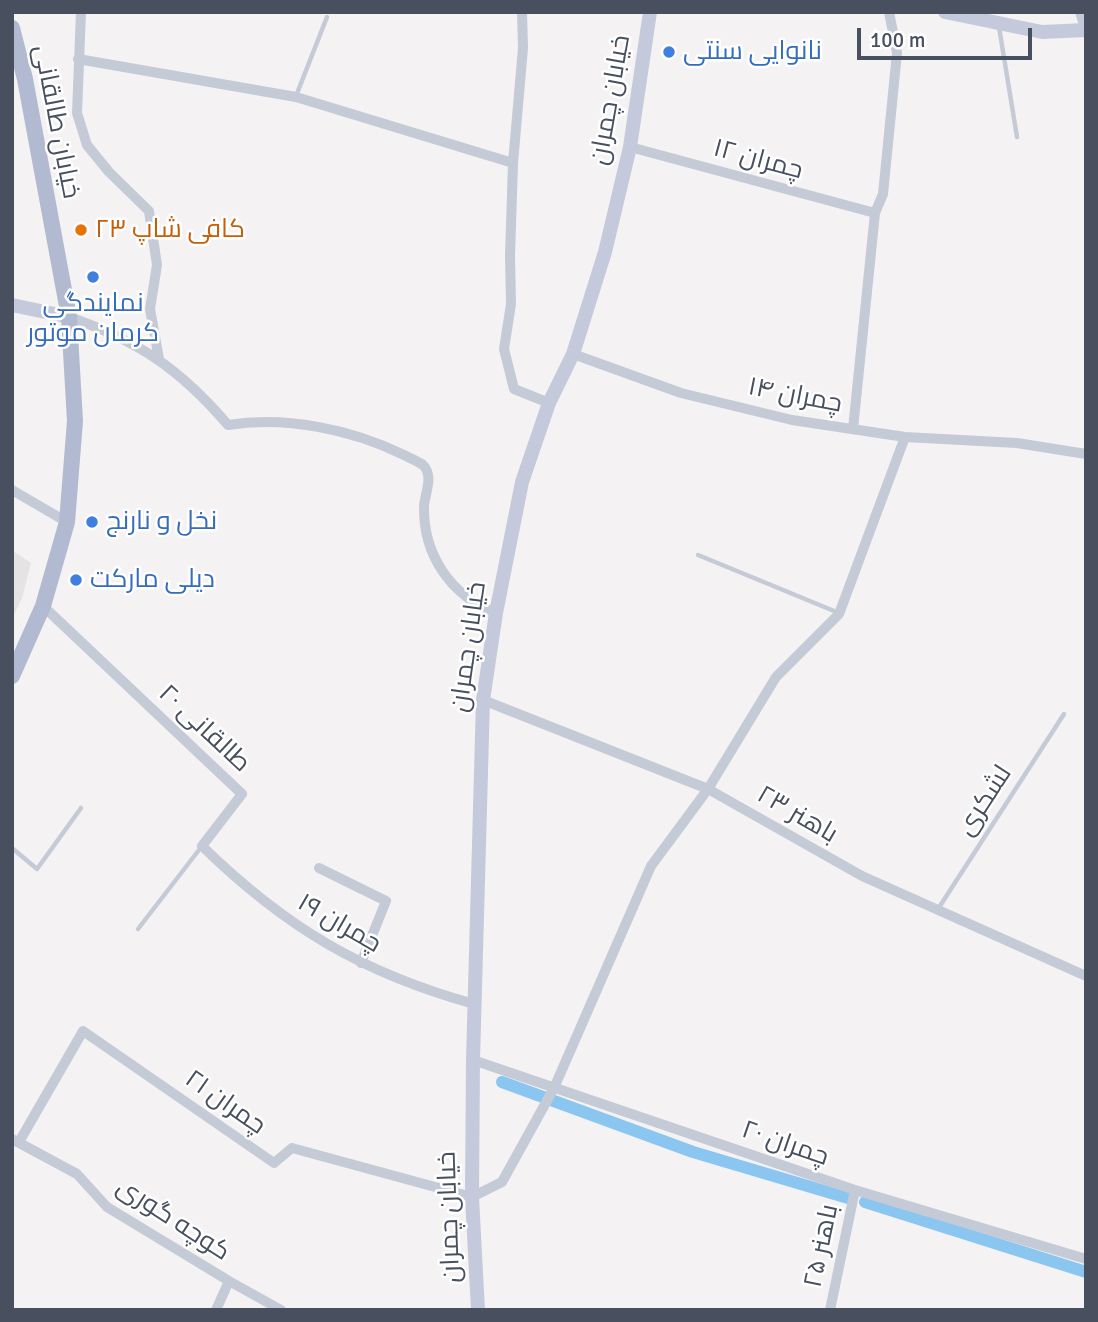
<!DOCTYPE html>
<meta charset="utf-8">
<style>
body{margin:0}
#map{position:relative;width:1098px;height:1322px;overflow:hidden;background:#f4f2f2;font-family:Signika,sans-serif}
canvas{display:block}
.frame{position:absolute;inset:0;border:14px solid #485060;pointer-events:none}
.scale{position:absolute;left:857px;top:28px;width:175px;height:32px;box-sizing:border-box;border:4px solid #485060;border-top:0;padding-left:9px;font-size:21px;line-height:24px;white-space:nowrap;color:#485060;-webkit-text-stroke:5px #fff;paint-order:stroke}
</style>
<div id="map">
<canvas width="1098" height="1322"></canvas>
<div class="frame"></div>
<div class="scale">100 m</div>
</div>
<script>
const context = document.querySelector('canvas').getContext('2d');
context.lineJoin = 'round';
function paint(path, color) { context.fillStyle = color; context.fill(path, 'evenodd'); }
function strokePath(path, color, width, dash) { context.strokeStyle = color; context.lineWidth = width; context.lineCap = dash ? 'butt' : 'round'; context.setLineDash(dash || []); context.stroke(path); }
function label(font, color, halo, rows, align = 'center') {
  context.font = font + ' Signika,Cairo,sans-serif'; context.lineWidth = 5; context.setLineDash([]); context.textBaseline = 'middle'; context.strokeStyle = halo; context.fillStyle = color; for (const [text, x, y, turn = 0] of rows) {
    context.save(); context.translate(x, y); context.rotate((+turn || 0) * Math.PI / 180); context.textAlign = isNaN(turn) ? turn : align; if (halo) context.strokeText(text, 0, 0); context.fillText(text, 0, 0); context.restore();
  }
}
paint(new Path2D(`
 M12,545L13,551L31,563L22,598L12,619Z`), '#e5e3e4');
strokePath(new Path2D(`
 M502,1082L693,1152L848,1198
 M865,1202L1086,1272`), '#8bc6f1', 12);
strokePath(new Path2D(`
 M999,27L1017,137
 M296,96L327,17
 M698,555L839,613
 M12,848L37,869L81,808
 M938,909L1064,714
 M138,929L202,846`), '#c5cad7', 4.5);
strokePath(new Path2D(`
 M81,12L77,113L87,145L109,172L149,211L157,265L150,309L159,359
 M522,12L523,48L513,163L510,256L511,304L504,349L514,389L549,403
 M1080,12L1086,31
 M78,59L296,97L513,163
 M630,147L875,213
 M69,317C139,341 180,369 228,425C286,416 351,429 404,455C409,458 418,461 423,465C434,476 425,493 424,506C423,555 451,596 496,613
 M573,354L681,393L792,420L905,437L1017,443L1086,454
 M853,429L875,213L883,194L897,53L889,12
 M12,490L67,522
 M43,606L242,794L202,846C285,927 362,973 474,1004
 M483,700L708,789L862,876L1086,976
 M319,868L386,901L361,963
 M473,1060L855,1190L1086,1259
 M12,1139L77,1174L107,1207L229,1281L281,1310
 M19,1142L83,1031L274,1163L292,1148L472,1197L502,1182L554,1088L651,866L708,789L776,677L839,614L905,437
 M216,1310L229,1281
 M830,1310L855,1190`), '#c5cad7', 10);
strokePath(new Path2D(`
 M945,12L1042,32L1086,30
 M12,305L69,317
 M478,1310L472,1197L473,1060L483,700L496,613L522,482L549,403L573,354L605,252L630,147L650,12`), '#c4cadb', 14);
strokePath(new Path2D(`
 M12,28L25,79L69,317L75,421L67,522L43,606L12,676`), '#b1bad1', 16);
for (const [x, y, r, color] of [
 [669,52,7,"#3f7fe0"],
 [81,230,7,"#e8710a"],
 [93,277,7,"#3f7fe0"],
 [92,522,7,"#3f7fe0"],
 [76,580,7,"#3f7fe0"]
]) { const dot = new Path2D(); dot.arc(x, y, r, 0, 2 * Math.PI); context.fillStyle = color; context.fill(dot); strokePath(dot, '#fff', 2.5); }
label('26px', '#366cbe', '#fff', [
 ["نانوایی سنتی",683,52],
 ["نمایندگی",93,304,"center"],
 ["کرمان موتور",93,334,"center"],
 ["نخل و نارنج",106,522],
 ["دیلی مارکت",90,580]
], 'left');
label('26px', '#485060', '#fff', [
 ["خیابان چمران",611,100,-80],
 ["خیابان طالقانی",56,122,79],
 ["چمران ۱۲",758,160,15],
 ["چمران ۱۴",795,396,11],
 ["خیابان چمران",469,647,-82],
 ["طالقانی ۲۰",204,729,43],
 ["لشکری",985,801,-57],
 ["باهنر ۲۳",797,815,30],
 ["چمران ۱۹",339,924,30],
 ["چمران ۲۱",225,1103,35],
 ["چمران ۲۰",785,1144,19],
 ["خیابان چمران",450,1217,-92],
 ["کوچه گوری",173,1220,33],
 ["باهنر ۲۵",822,1246,-78]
]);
label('26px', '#c56008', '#fff', [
 ["کافی شاپ ۲۳",95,230]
], 'left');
</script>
